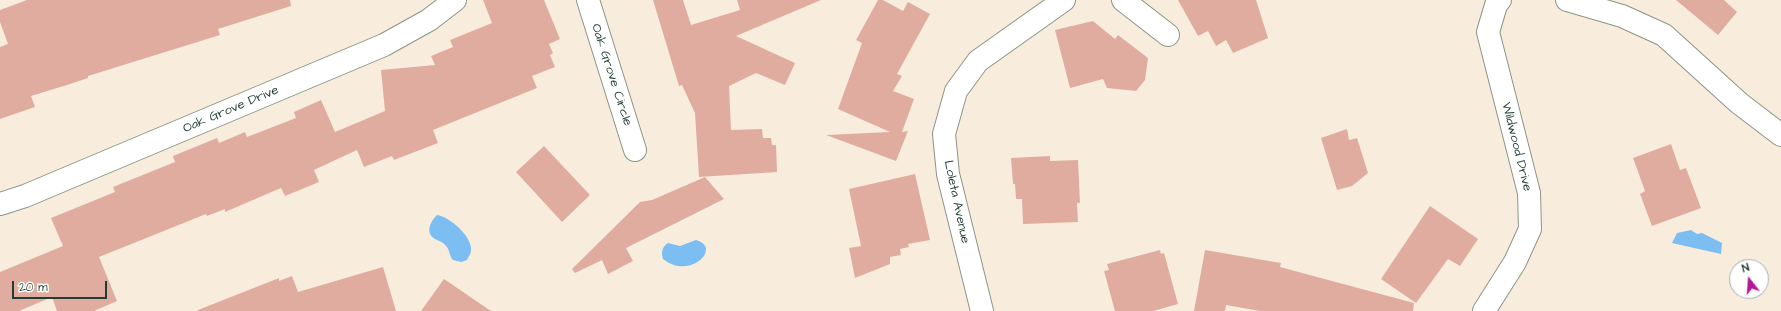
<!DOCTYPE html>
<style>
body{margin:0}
#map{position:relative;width:1781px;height:311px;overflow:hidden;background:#f8eddd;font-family:"Architects Daughter",sans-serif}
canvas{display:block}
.north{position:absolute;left:1729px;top:259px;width:40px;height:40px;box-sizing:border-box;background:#fff;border:1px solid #a5b1ae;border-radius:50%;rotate:343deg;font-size:11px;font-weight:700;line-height:16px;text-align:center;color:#1f3d34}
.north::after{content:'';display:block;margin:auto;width:14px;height:18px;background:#b5179e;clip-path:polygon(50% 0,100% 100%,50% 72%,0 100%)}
.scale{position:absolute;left:12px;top:281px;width:95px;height:18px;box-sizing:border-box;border:2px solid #1f3d34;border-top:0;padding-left:5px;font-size:12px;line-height:14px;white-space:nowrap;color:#1f3d34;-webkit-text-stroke:3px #fff;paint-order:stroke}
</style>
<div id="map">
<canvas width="1781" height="311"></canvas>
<div class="north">N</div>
<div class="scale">20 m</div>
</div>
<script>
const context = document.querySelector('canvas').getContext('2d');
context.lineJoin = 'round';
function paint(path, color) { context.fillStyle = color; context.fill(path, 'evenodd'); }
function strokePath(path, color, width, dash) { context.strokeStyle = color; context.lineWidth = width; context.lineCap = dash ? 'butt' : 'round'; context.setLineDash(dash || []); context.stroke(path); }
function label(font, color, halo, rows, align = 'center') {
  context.font = font + ' "Architects Daughter",sans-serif'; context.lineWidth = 4; context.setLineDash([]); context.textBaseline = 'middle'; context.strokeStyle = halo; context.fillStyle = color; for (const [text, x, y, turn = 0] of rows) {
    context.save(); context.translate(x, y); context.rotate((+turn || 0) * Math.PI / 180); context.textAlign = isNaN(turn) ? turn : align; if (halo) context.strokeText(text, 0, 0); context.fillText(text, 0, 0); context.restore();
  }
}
paint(new Path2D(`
 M437,215C450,217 473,237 471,251C471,254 468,257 467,260L461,262L453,260C449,256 450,250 446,246C443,242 439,241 435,239C425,233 430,222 437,215Z
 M1691,230L1697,234L1702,233L1722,243L1721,254L1672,243L1677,233Z
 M696,240C723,247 690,281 663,259C661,252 662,247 668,243L680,246Z`), '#7dbef2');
paint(new Path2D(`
 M27,0H290L291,6L218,29L220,35L88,76V78L67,85L31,96L35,107L0,119V47L8,44L0,22V10Z
 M483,0H544L560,39L549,44L553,53L550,55L555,67L532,76L537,88L433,130L438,143L394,160L392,156L364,167L357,150L314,170L319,182L285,196L281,188L225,212V209L207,216L206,214L99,257L117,301L94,311H57L52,297L19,311H0V272L63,246L51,218L115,192L113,187L175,162L173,156L217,138L219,143L245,132L247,137L296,118L294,112L321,100L335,132L385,111L381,70L435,65L431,56L453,47L450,40L492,23Z
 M653,0H683L691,25L740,10L737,0H821L736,36L795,63L785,85L756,73L729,86L731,130L762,129L763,138H771L772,145H776L777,172L699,177L695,113L682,85L679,86Z
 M878,0H883L903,11L908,2L930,14L897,74L902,76L893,91L914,99L902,132L908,131L896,161L826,135L890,132L838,109L862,43L856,40Z
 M1178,0H1256L1268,38L1233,53L1226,40L1216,46L1208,31L1198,36Z
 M1676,0H1724L1737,12L1718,35Z
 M1093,21L1115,39L1118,35L1148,58L1145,80L1136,91L1107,88L1103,79L1070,88L1055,30Z
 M1347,129L1349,140L1357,138L1368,173L1352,186L1337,190L1321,138Z
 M1671,144L1680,170L1686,168L1701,208L1652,226L1640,194L1645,191L1633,158Z
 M544,146L590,195L562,222L516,172Z
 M1050,156V161L1078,160L1080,203H1077L1078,222L1023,224L1022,199H1016L1015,184H1013L1011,158Z
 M915,174L930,240L908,244L909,247L900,249L901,255L890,257V264L855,278L849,248L861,246L849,189Z
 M705,177L724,199L626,248L633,261L608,274L602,260L575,273L572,269L640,202L652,200Z
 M1430,206L1478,239L1460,266L1448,259L1416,303L1381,279Z
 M1160,250L1161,254L1164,253L1178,304L1153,311H1115L1104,271L1109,270L1107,264Z
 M1205,250L1281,263L1280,267L1414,303L1413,311H1260L1226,305L1225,311H1194Z
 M383,267L396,311H198V310L279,278V281L292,276L298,292Z
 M444,279L491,311H421Z`), '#e1aca0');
const street = new Path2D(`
 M588,0L635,150
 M1123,0L1168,35
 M1567,0L1622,16L1664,35L1739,103L1781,135
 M0,204L25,196L384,45L429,20L455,0
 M982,311L948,174L944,134L956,91L978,61L1064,0
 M1484,311L1515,262L1530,229L1529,193L1488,32L1496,5L1500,0`);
strokePath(street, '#8c9588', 24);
strokePath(street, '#fff', 22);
label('13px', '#1f3d34', '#fff', [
 ["Oak Grove Circle",611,75,72],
 ["Oak Grove Drive",231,110,-23],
 ["Wildwood Drive",1516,147,76],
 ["Loleta Avenue",956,202,78]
]);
</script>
